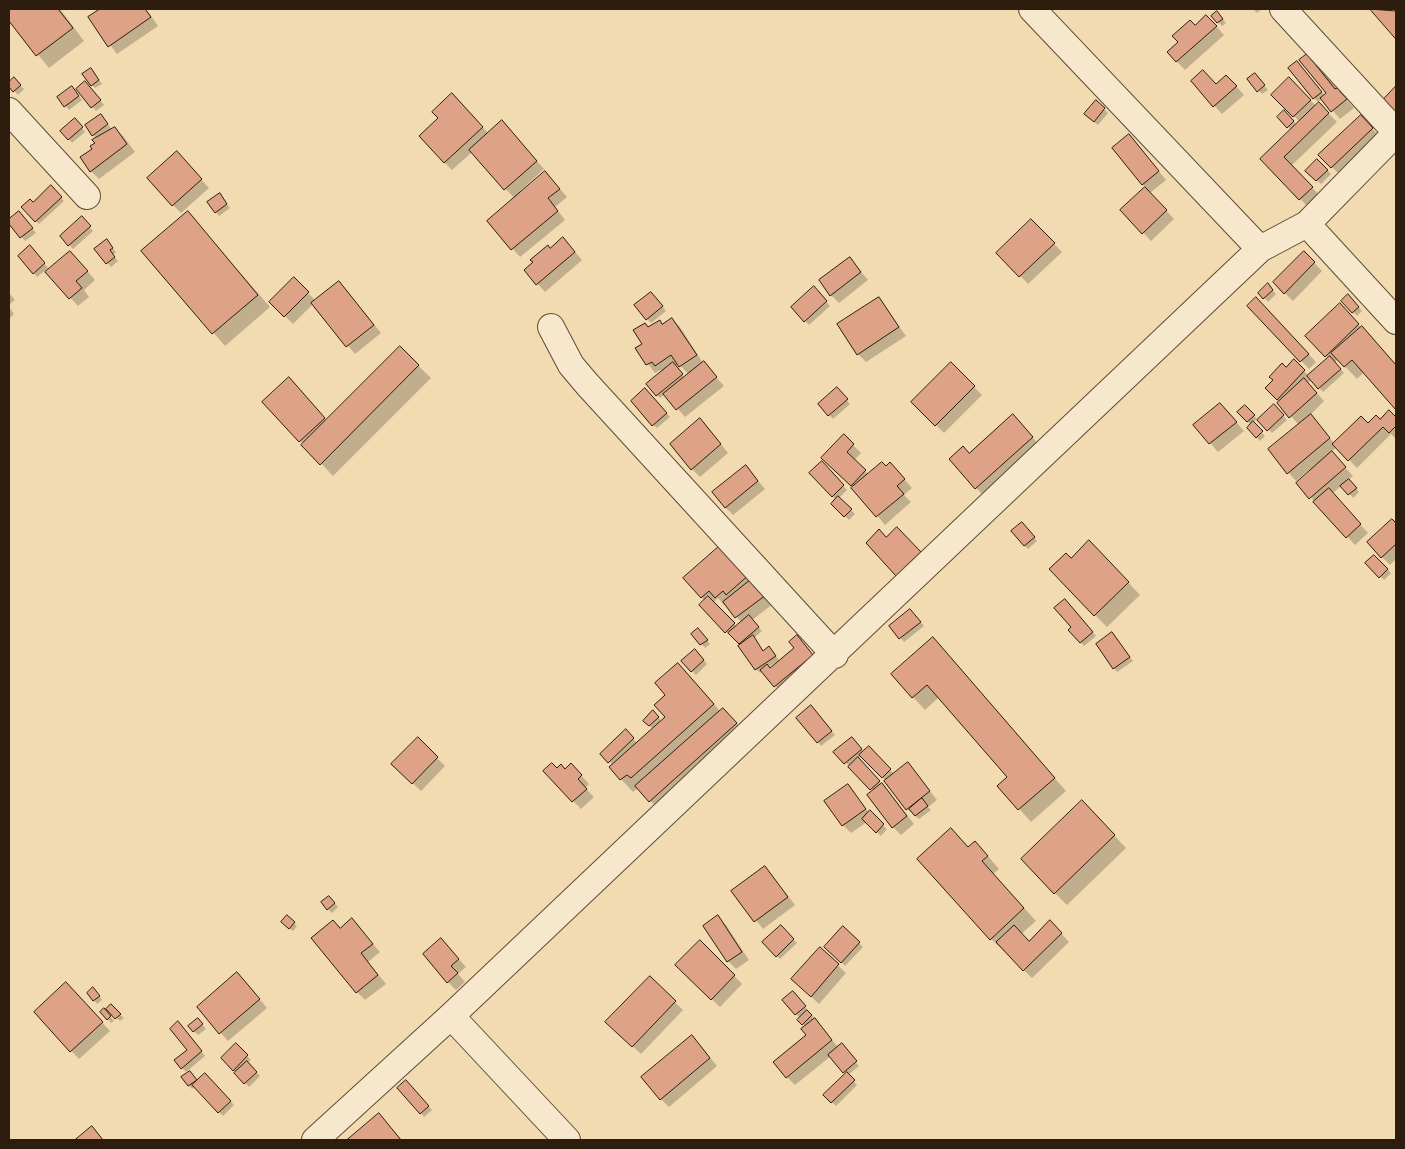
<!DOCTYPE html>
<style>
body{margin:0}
#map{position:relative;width:1405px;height:1149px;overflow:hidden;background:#f2dab1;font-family:"IM FELL Great Primer",serif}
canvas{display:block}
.frame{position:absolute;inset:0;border:10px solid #2c1d0e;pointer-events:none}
</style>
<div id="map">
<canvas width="1405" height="1149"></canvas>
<div class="frame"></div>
</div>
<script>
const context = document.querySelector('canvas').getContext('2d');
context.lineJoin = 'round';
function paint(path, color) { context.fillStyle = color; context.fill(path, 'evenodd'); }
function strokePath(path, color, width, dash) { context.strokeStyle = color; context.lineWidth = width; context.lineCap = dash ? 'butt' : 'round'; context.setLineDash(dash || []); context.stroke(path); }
paint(new Path2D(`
 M9,9H60L84,41L49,68L9,19Z
 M103,9H146L158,26L117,54L90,18Z
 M1253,9H1262L1257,13Z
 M1372,9H1394L1396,11V37Z
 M1213,16H1220L1226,23L1222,26Z
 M1214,24L1224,35L1185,70L1168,52L1195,26Z
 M1307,55L1354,108L1340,119L1322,98L1318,102L1314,98L1301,66L1325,96L1328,94Z
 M94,73L102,84L95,88L92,85Z
 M1258,78L1268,90L1262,94L1249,80Z
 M14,79L24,89L18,95L9,85Z
 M1289,79L1316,106L1319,104L1337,122L1292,165L1320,196L1308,207L1261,159L1291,130L1279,117L1284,112L1297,125L1300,122L1273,95Z
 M1192,81L1216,85L1234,84L1244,95L1222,114Z
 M88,86L104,105L96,111L77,89Z
 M75,91L82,100L69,110L59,97Z
 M1096,102L1108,113L1098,125L1089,118Z
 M460,103L489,134L510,130L544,169L520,191L522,193L553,181L567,197L555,207L565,220L520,257L488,221L515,199L472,152L452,170L444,162Z
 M101,115L112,130L114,128L123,136L135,152L99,179L91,171L96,143L97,139L93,135Z
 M78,123L85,132L72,143L69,139Z
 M1369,125L1380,137L1340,175L1320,155Z
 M1137,144L1166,180L1150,193L1174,219L1151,241L1122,210L1146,188L1114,149Z
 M1317,160L1331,174L1321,184L1307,171Z
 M185,161L209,188L181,213L173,205Z
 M51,187L64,201L39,224L23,208L33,203Z
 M223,199L230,208L219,216L216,212Z
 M19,212L36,233L25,241L9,221Z
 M188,213L270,307L225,346L143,251Z
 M82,218L93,231L73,249L61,236Z
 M1031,220L1062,252L1028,284L998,253Z
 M563,238L582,260L545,292L525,270Z
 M110,245L116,252L113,255L118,261L111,267L96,249Z
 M34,250L48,268L37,277L34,273Z
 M1304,252L1322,271L1293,301L1274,282Z
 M850,259L868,280L839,303L831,295Z
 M78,260L95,280L84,290L89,297L78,306L47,272Z
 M294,279L316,301L347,291L381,333L355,354L313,304L293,324L271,302Z
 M1268,285L1276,294L1268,302L1260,293Z
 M814,288L830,306L809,325L793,307Z
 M9,293L15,300L9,305Z
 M655,297L666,311L651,323L636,306Z
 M878,298L906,336L866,362L858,354Z
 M1352,300L1362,311L1357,316L1343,301Z
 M1340,305L1396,365V408L1364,372L1357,379L1338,359L1335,362L1344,373L1323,392L1312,379L1308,383L1324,401L1310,415L1335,444L1368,424L1380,421L1389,412L1396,418V439L1391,434L1357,468L1337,447L1331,452L1353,476L1348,480L1359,492L1353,498L1342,485L1332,494L1368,533L1355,545L1298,483L1311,472L1309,470L1296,481L1269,450L1299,425L1266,388L1294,361L1309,376L1329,359L1307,336Z
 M1249,306L1264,307L1316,362L1309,369Z
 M9,307L14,314L9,319Z
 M672,319L680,327L703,363L724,386L685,417L665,394L660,398L657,395L663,372L660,370L655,373L637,349L644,344L648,328L659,321L663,325ZM679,364L689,375L685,378L675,366Z
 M400,348L431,378L333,476L264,402L297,387L327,421Z
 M951,364L982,395L944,433L913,402Z
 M840,392L850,404L833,419L820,404Z
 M649,394L670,417L657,428L653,425Z
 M1220,404L1244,431L1218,452L1195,425Z
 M1245,406L1257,419L1253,423L1265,436L1260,441L1248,428L1251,425L1239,412Z
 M1274,406L1287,420L1272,433L1259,420Z
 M1021,424L1040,446L984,496L976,488L970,454Z
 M708,428L728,453L700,477L692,469Z
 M844,436L861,453L854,460L869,475L886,467L898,472L912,488L904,495L911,502L885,525L854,487L831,466Z
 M822,462L847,490L839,498L855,514L849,520L832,504L836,500L811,473Z
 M746,466L765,489L733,515L725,507Z
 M1392,520L1396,524V559L1390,565L1382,557Z
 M1026,527L1037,541L1028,549L1024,545Z
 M723,545L773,604L752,620L762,631L754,638L764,652L769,648L779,660L769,667L771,669L796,648L805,645L820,663L783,694L762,671L760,673L756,669L731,634L730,635L700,605L705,601L685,578ZM718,598L724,605L726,604L742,623L737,627L713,603Z
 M1101,554L1140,595L1107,627L1095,615L1071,559Z
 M1374,557L1391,573L1384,580L1367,563Z
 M1069,604L1096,636L1084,646L1070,630L1072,627Z
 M914,614L924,626L904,642L891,626Z
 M693,634H702L710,644L705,648Z
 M1112,634L1133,661L1117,672L1114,668Z
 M933,639L1066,791L1031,822L999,786L1009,777L939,697L925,710L892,674Z
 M699,654L707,664L696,675L692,671Z
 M690,677L721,712L731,717L744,732L658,809L638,788L633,792L610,767L613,765L602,754L626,731L637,743L653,729L644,721L653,712L662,721L667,717Z
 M815,711L835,735L821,746L818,742Z
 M418,739L445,766L421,791L393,764Z
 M855,742L864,752L869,747L894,774L908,763L937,800L928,807L931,810L919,819L907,809L886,781L862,756L858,759L890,793L914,824L901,835L893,827L874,791L835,752Z
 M557,770L579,773L589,784L585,788L594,797L581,809L545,772Z
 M848,786L869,813L887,829L881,836L867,822L851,833L843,825Z
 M1094,814L1126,848L1067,905L1055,893Z
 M969,848L987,855L999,869L993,874L1036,921L1021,934L1029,942L1058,930L1069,942L1032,978L991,939Z
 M765,867L795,905L763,929L733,891Z
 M333,901L338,907L332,913L328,909Z
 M287,917L297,926L293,931L286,926Z
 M718,917L726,925L749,960L736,969L728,961Z
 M352,920L380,952L368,962L386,984L365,1000L357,992L341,929Z
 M780,926L797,943L780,959L764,942Z
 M843,928L863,947L845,966L826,947Z
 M700,941L742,984L720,1007L677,965Z
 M449,948L466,967L458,974L465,982L456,990L448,982Z
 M820,949L846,973L819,1004L801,987Z
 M650,978L683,1010L641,1054L607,1022Z
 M245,982L267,1008L228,1041L198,1007Z
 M74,992L110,1031L79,1059L35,1012Z
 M97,993L102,1000L97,1004L94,1000Z
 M796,996L838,1047L845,1048L859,1066L848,1075L857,1085L836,1106L825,1095L847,1074L831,1056L795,1085L787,1077L808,1035L806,1027L799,1020L800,1018L784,1000Z
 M111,1006L124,1018L120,1021L108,1009Z
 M108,1014L114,1021L111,1023L108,1019Z
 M201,1023L206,1029L198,1035L189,1026Z
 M182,1027L205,1056L186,1072L176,1061L189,1050Z
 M236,1045L251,1060L247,1063L260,1076L249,1087L223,1058Z
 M700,1045L717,1066L669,1107L661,1099Z
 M205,1074L234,1105L223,1116L195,1087L192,1089L182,1078L193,1076L198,1082Z
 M409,1085L432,1110L424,1117L421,1113Z
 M379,1115L402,1140H349Z`), '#0003');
const building = new Path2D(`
 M9,9H58L73,28L36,56L9,21Z
 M100,9H145L151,17L108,47L88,17Z
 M1370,9L1396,11V39Z
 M1217,11L1223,19L1217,23L1211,16Z
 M1206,15L1217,26L1176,62L1167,52L1178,42L1172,36L1190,20L1195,25Z
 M1307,54L1335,89L1337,88L1347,99L1331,112L1320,98L1326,93L1299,60Z
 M1297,61L1322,92L1313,99L1288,68Z
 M91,68L99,80L91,86L82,74Z
 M1203,70L1216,84L1226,75L1237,86L1213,107L1191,81Z
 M1255,73L1265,85L1257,92L1247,79Z
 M14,77L21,85L13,92L9,87V82Z
 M1289,77L1311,100L1293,117L1271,95Z
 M85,81L101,100L91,108L76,89Z
 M72,86L79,96L64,107L57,97Z
 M1396,86V110L1393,113L1382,101Z
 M452,93L483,127L444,163L419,136L438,118L432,112Z
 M1096,100L1105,108L1094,122L1084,114Z
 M1319,102L1329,113L1284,157L1313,187L1299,200L1260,159Z
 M1284,110L1294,121L1287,128L1277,117Z
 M101,114L108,124L92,136L85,125Z
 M1361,115L1373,128L1331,168L1318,155Z
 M75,118L83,127L68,140L60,131Z
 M502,120L537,161L504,190L469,150Z
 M115,127L127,144L90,172L80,157L92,149L90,146L95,143L92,140Z
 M1129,134L1159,171L1142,185L1112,148Z
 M177,151L202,179L172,206L147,178Z
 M1317,159L1328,170L1316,181L1305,171Z
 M545,171L560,189L548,198L558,211L511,250L487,221Z
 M51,185L62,197L35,222L21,207L30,199L33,202Z
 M1145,187L1167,210L1142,234L1120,210Z
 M220,193L227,204L215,213L207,202Z
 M19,211L33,228L20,238L9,224V219Z
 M188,211L258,295L212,334L141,251Z
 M82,216L91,226L68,246L60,236Z
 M1031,219L1055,243L1019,277L996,253Z
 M563,237L575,252L536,285L524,270L533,262L530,260L548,245L550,248Z
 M107,239L113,248L110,250L115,257L106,264L94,249Z
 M30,245L45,263L33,274L18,256Z
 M70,251L88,271L76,281L82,288L69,299L45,272Z
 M1304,251L1315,262L1284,294L1273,282Z
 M850,257L861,272L830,296L819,280Z
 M294,277L309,292L284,317L269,302Z
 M339,281L374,325L346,347L311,303Z
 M1268,283L1273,290L1263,299L1258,293Z
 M814,286L827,301L804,322L791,307Z
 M651,292L663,306L646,320L634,305Z
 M1348,294L1359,307L1352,313L1341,301Z
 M879,297L899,327L857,355L837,324Z
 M1256,297L1309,354L1300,362L1247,306Z
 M1340,303L1359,324L1325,357L1305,336Z
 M672,318L697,355L679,367L671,355L655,366L652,362L646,365L635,348L642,344L633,330L645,323L648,327L660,320L662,324Z
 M1362,326L1396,365V410L1352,360L1344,367L1331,353Z
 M400,346L419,365L320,465L301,445Z
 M1330,356L1341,369L1318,389L1307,376Z
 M1294,359L1305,370L1277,400L1265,388L1273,380L1269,377L1282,363L1286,367Z
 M704,361L717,377L676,410L663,394Z
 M673,362L683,374L656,396L646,384Z
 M951,362L975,386L935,426L911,402Z
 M289,377L325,418L299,442L262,402Z
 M1304,378L1317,393L1289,418L1277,403Z
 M837,387L848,399L828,416L818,404Z
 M645,388L667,413L652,426L631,401Z
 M1220,403L1237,422L1209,444L1193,425Z
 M1274,404L1284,415L1267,431L1257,420Z
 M1245,405L1255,415L1247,422L1237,412Z
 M1389,410L1396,417V426L1389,433L1383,427L1348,461L1332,444L1361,416L1368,423L1376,415L1380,419Z
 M1013,414L1033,437L975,489L949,459L963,446L969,453Z
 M1311,414L1330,438L1287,474L1268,449Z
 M700,418L721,444L691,470L670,444Z
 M1253,421L1263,431L1256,438L1247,428Z
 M844,434L854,444L847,452L866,470L851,486L821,458Z
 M1332,451L1346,467L1309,499L1296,483Z
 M822,461L844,485L832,497L809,473Z
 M882,462L886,466L890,462L905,479L897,486L904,494L876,517L851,488Z
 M746,465L758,481L725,508L712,492Z
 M1349,479L1357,488L1348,495L1340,486Z
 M1329,488L1361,524L1346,538L1313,502Z
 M838,496L852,509L844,517L831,504Z
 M1392,519L1396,523V544L1381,558L1367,542Z
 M1022,522L1035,537L1024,546L1011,531Z
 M897,527L921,552L896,576L866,543L879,529L886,537Z
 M1089,540L1129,582L1094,616L1049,569L1066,553L1071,558Z
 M723,543L750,574L726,595L723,591L715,598L709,591L701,598L683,578Z
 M1374,555L1388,569L1379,578L1365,563Z
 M753,578L766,595L735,618L723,602Z
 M708,596L735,623L725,633L699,605Z
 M1065,599L1093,632L1080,643L1068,630L1071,627L1054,608Z
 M910,609L921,622L899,639L889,626Z
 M749,615L759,627L739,644L728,633Z
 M698,628L708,640L700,645L691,634Z
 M1112,632L1130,657L1113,669L1096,644Z
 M753,635L763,651L769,646L776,656L755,670L738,646Z
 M797,635L813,655L774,687L760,670L767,664L770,668L794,648L789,642Z
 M933,637L1055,778L1018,810L997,786L1007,777L927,685L912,698L891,674Z
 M695,649L704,660L691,672L681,661Z
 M678,663L714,704L631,778L627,775L620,780L609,767L665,717L654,705L665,695L655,683Z
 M811,705L832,731L817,743L796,718Z
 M723,708L737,723L649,802L635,786Z
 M653,710L659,717L649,726L643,721Z
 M626,729L634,738L608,763L600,754Z
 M418,737L438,757L412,784L391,764Z
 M852,737L862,749L844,764L833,752Z
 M869,746L891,769L882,778L859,755Z
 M858,757L880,781L870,790L848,767Z
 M908,762L930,791L906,810L884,781Z
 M552,763L557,768L561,764L565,769L571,763L582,775L578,779L587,789L572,802L543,771Z
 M882,783L907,816L892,828L867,795Z
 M848,784L866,809L842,826L824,801Z
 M922,798L928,806L915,816L909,809Z
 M1082,800L1115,835L1054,894L1021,859Z
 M870,810L884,824L876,833L862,819Z
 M951,828L968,847L975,841L988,856L982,861L1024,908L990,940L917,859Z
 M765,866L788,897L754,922L731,891Z
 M329,896L335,903L327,910L321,902Z
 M287,915L295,922L289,929L281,922Z
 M718,915L742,952L727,962L703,926Z
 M352,918L373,944L361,953L378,975L356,993L311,938L333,920L340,928Z
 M1050,920L1062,933L1023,971L996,942L1014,925L1029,941Z
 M781,925L794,939L776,957L762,942Z
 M843,926L860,942L841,963L824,947Z
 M441,938L459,959L451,966L458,973L447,983L423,954Z
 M700,940L735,975L711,1000L675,965Z
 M820,947L839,964L811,997L791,979Z
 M237,972L260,999L219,1034L197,1007Z
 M650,976L676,1001L632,1047L605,1022Z
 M66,982L103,1022L70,1052L34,1012Z
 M93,987L100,996L93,1001L87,993Z
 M793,991L806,1006L795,1015L782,1000Z
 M111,1004L121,1014L115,1019L106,1009Z
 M104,1008L111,1016L107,1020L100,1012Z
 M807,1010L812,1015L802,1025L797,1020Z
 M198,1018L203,1024L193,1032L188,1026Z
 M815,1018L832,1040L786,1078L773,1062L806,1035L801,1029Z
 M178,1021L202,1051L181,1069L174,1060L187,1050L170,1029Z
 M692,1035L710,1058L660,1100L641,1077Z
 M236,1043L248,1055L233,1071L221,1058Z
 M842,1043L857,1061L843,1073L828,1055Z
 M247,1061L257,1072L244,1084L234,1073Z
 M190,1071L197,1080L188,1086L181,1077Z
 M847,1072L855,1080L831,1103L823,1095Z
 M205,1073L231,1101L218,1113L192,1085Z
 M406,1080L429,1106L420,1114L397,1088Z
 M379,1113L401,1140H347Z
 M92,1126L103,1140H75Z`);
paint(building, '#dea287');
strokePath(building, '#2c1d0e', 1);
const minor = new Path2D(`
 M1032,9L1260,249
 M1283,9L1396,132
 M9,111L87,196
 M1307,224L1396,321
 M551,327L571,365L587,384L835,655
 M451,1016L567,1140
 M315,1140L451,1016L1260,249L1307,224L1396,133`);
strokePath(minor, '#5e4c37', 28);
strokePath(minor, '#f7e7cc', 26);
</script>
